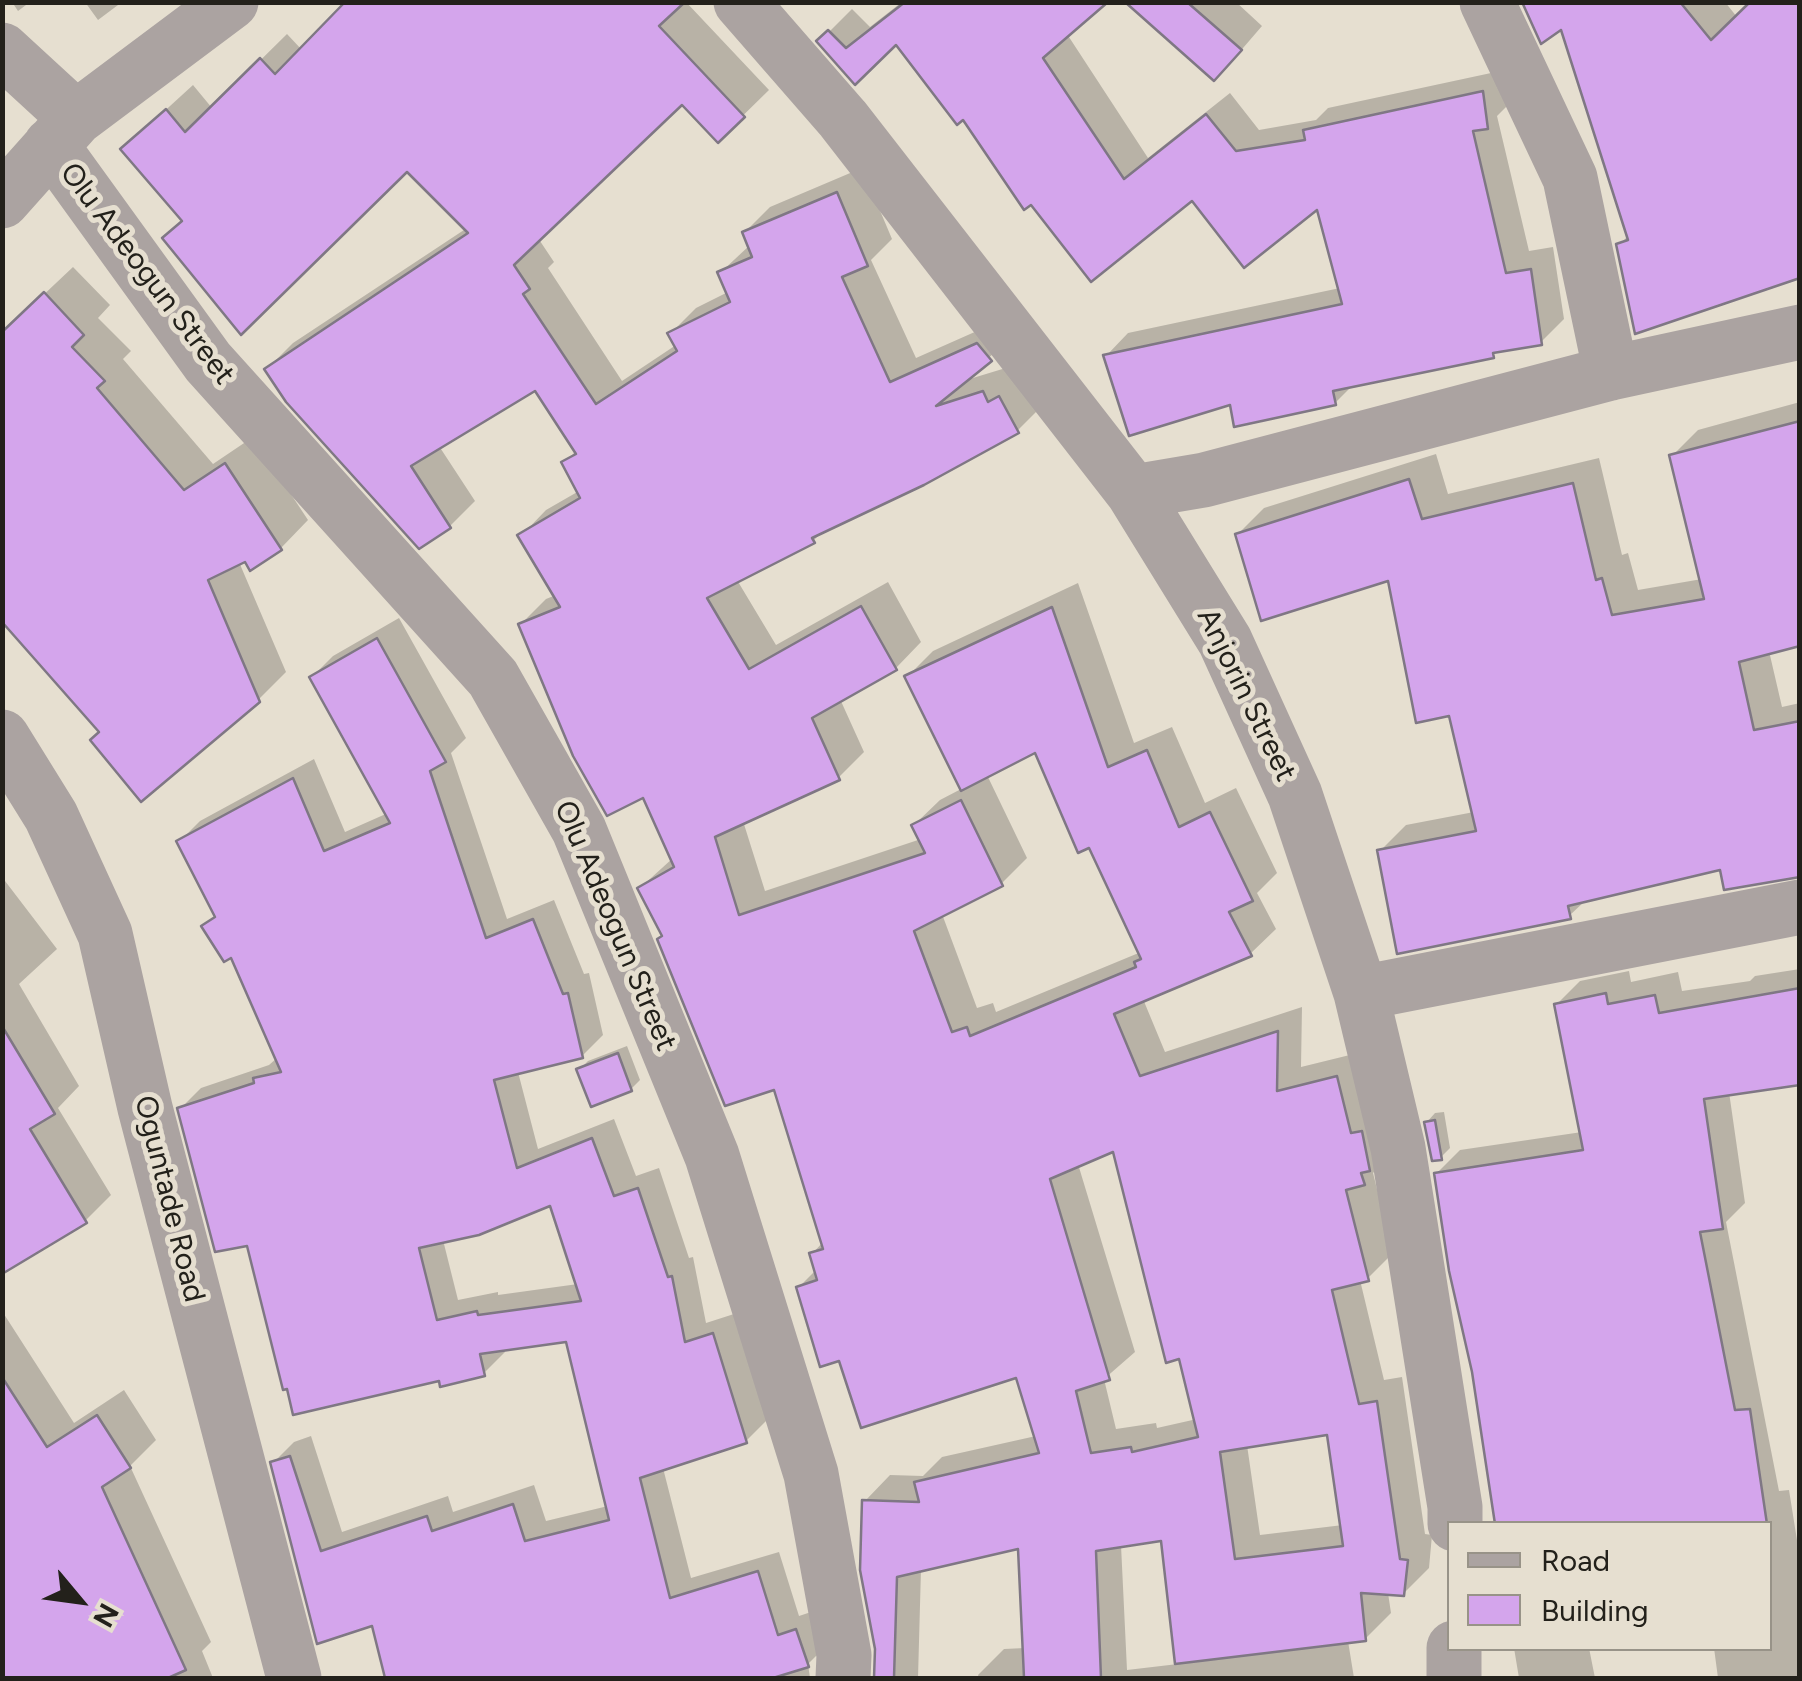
<!DOCTYPE html>
<style>
body{margin:0}
#map{position:relative;width:1802px;height:1681px;overflow:hidden;background:#e6dfd0;font-family:Figtree,sans-serif}
canvas{display:block}
.frame{position:absolute;inset:0;border:5px solid #23211b;pointer-events:none}
.legend{position:absolute;left:1447px;top:1521px;width:325px;height:130px;box-sizing:border-box;background:#e6dfd0;border:2px solid #989388;margin:0;padding:12px 18px;list-style:none;font-size:30px;color:#23211b}
.legend li{display:flex;align-items:center;gap:20px;height:50px}
.legend b{width:50px;border:2px solid #989388}
.north{position:absolute;left:30px;top:1551px;width:100px;height:100px;-webkit-text-stroke:8px #e6dfd0;paint-order:stroke;rotate:119deg;font-size:28px;font-weight:700;line-height:40px;text-align:center;color:#23211b}
.north::after{content:'';display:block;margin:auto;width:35px;height:45px;background:#23211b;clip-path:polygon(50% 0,100% 100%,50% 72%,0 100%)}
</style>
<div id="map">
<canvas width="1802" height="1681"></canvas>
<div class="frame"></div>
<ul class="legend">
<li><b style="height:12px;background:#aba3a1"></b>Road</li>
<li><b style="height:28px;background:#d4a5ec"></b>Building</li>
</ul>
<div class="north">N</div>
</div>
<script>
const context = document.querySelector('canvas').getContext('2d');
context.lineJoin = 'round';
function paint(path, color) { context.fillStyle = color; context.fill(path, 'evenodd'); }
function strokePath(path, color, width, dash) { context.strokeStyle = color; context.lineWidth = width; context.lineCap = dash ? 'butt' : 'round'; context.setLineDash(dash || []); context.stroke(path); }
function label(font, color, halo, rows, align = 'center') {
  context.font = font + ' Figtree,sans-serif'; context.lineWidth = 10; context.setLineDash([]); context.textBaseline = 'middle'; context.strokeStyle = halo; context.fillStyle = color; for (const [text, x, y, turn = 0] of rows) {
    context.save(); context.translate(x, y); context.rotate((+turn || 0) * Math.PI / 180); context.textAlign = isNaN(turn) ? turn : align; if (halo) context.strokeText(text, 0, 0); context.fillText(text, 0, 0); context.restore();
  }
}
paint(new Path2D(`
 M12,2H30L18,11Z
 M85,2H122L98,20Z
 M347,2H686L769,90L718,140L683,102L538,238L554,262L548,268L622,381L676,345L670,334L696,308L728,292L720,273L750,245L745,232L770,207L862,168L892,239L871,260L916,358L1004,319L1015,334L963,381L1009,367L1043,405L1017,431L825,529L813,541L737,580L776,645L888,582L921,642L896,668L840,699L864,752L838,778L743,821L765,891L921,839L914,825L940,800L963,788L908,676L933,651L1078,583L1134,743L1172,727L1205,803L1236,788L1277,873L1257,893L1276,929L1250,954L1143,999L1165,1052L1302,1007L1301,1067L1362,1052L1389,1157L1373,1173L1393,1253L1368,1278L1360,1280L1384,1380L1402,1377L1425,1534L1432,1535L1429,1568L1403,1594L1388,1593L1391,1613L1365,1639L1348,1641L1354,1678H979L978,1675L1004,1649L1025,1648L1020,1546L921,1569L918,1678H875L878,1656L865,1501L890,1475L923,1476L942,1457L1036,1436L1018,1374L841,1357L798,1288L816,1270L812,1254L823,1242L776,1087L664,935L640,888L673,858L644,795L520,625L546,599L556,595L521,536L546,510L579,491L564,463L577,450L536,388L439,446L475,501L450,526L267,369L293,343L467,228L407,168L183,220L123,149L193,85L212,108L287,34L302,50ZM1036,750L1090,845L1141,952L996,1012L993,1003L977,1008L942,914L1001,884L1027,858L987,775ZM1114,1149L1181,1356L1197,1419L1157,1428L1156,1423L1116,1429L1104,1379L1135,1352L1078,1164ZM1329,1432L1343,1525L1260,1535L1247,1445ZM1164,1539L1178,1664L1127,1670L1121,1545Z
 M902,2H1104L1067,34L1148,158L1230,93L1259,130L1316,120L1328,108L1505,70L1510,103L1497,116L1529,251L1553,247L1564,319L1541,342L1353,385L1335,403L1232,402L1106,356L1128,333L1340,288L1319,206L1192,198L1092,278L964,116L896,41L855,81L820,41L852,9L870,27Z
 M1128,2H1236L1262,26L1237,55Z
 M1525,2H1725L1737,17L1637,331L1619,245L1629,235L1563,26Z
 M73,267L110,305L98,318L131,351L123,359L213,464L253,437L308,520L281,548L251,567L246,559L239,562L286,672L258,700L102,732L2,334Z
 M1800,402V644L1769,651L1782,707L1800,703V862L1722,867L1586,900L1569,916L1380,851L1406,825L1474,812L1451,713L1390,578L1237,535L1264,508L1436,454L1448,494L1599,458L1622,555L1628,553L1638,590L1702,579L1672,456L1698,430Z
 M399,618L466,738L451,753L507,919L554,900L584,974L589,973L603,1035L582,1056L518,1072L538,1149L614,1119L636,1176L659,1168L689,1258L693,1257L706,1323L734,1314L767,1420L746,1441L663,1468L691,1578L779,1552L799,1616L817,1610L829,1643L808,1664L810,1678H387L374,1623L319,1641L273,1463L294,1442L311,1436L342,1532L448,1496L453,1512L534,1485L546,1521L608,1506L568,1339L504,1348L505,1352L483,1374L441,1378L249,1243L180,1109L201,1088L269,1065L277,1058L232,954L204,926L217,914L179,842L200,821L314,759L345,832L388,813L312,677L333,656ZM552,1203L578,1284L498,1295V1292L458,1300L443,1240Z
 M2,877L57,949L19,984L79,1086L58,1108L111,1195L85,1221L2,1271Z
 M1800,969V1082L1729,1092L1745,1203L1726,1222L1779,1491L1789,1490L1800,1559V1678H1718L1714,1648H1770V1524H1498L1474,1371L1436,1174L1460,1150L1582,1132L1556,1005L1580,981L1629,971L1631,982L1678,972L1682,991L1750,981L1755,976Z
 M627,1046L640,1080L631,1089L579,1070L588,1061Z
 M1444,1112L1450,1148L1441,1157L1427,1122L1435,1113Z
 M2,1311L74,1423L124,1390L156,1440L130,1466L211,1642L202,1651L213,1678H2Z
 M1514,1648H1589L1595,1678H1519Z`), '#0003');
const building = new Path2D(`
 M345,2H685L659,26L745,117L718,143L682,105L514,265L530,289L523,294L596,404L677,351L667,333L730,302L717,272L752,257L742,232L837,192L868,266L842,277L890,382L977,343L992,361L936,406L983,391L988,402L999,396L1019,433L924,485L812,538L815,543L707,598L749,669L861,606L897,670L812,718L840,780L715,837L739,915L925,853L911,825L961,800L1003,886L914,931L952,1032L967,1027L970,1036L1136,967L1134,962L1141,959L1089,848L1078,853L1035,753L961,791L904,676L1052,607L1108,767L1147,750L1179,827L1210,812L1253,901L1229,912L1252,956L1114,1014L1140,1076L1278,1031L1277,1091L1337,1076L1351,1133L1362,1131L1370,1171L1361,1173L1365,1185L1346,1190L1369,1281L1332,1290L1359,1404L1377,1401L1400,1559L1408,1560L1404,1596L1361,1593L1366,1641L1175,1664L1161,1541L1096,1551L1101,1678H1024L1018,1549L897,1577L894,1678H874L875,1649L860,1570L862,1500L919,1502L914,1482L1039,1453L1016,1378L861,1428L839,1361L820,1367L796,1287L817,1280L809,1253L823,1249L774,1090L725,1106L657,939L662,936L637,888L674,867L643,798L607,816L573,756L518,624L560,607L517,535L580,498L561,462L576,454L535,391L411,466L451,528L419,549L286,402L264,369L468,233L407,172L241,335L162,238L182,221L120,149L166,109L185,132L260,58L275,74ZM1113,1152L1166,1363L1179,1359L1198,1437L1132,1452L1131,1447L1091,1453L1076,1391L1110,1380L1050,1179ZM1327,1435L1343,1546L1235,1559L1220,1452Z
 M905,2H1108L1043,58L1124,179L1206,114L1236,151L1305,140L1303,130L1483,91L1488,129L1473,131L1506,273L1531,269L1542,345L1493,353L1494,358L1333,391L1336,405L1234,427L1230,405L1129,436L1103,355L1342,304L1317,210L1244,268L1192,201L1091,282L1031,205L1024,210L963,120L957,125L896,45L855,85L816,41L828,30L846,48Z
 M1125,2H1187L1242,50L1214,81Z
 M1522,2H1680L1711,40L1750,2H1800V278L1635,334L1616,244L1628,240L1561,30L1541,44Z
 M44,292L84,335L72,347L105,381L97,388L184,490L225,463L282,550L250,571L245,562L208,580L260,702L141,802L90,740L99,732L2,622V332Z
 M1800,421V646L1739,662L1754,730L1800,721V877L1724,890L1720,870L1568,906L1571,919L1397,954L1377,850L1476,831L1449,716L1416,723L1388,581L1261,621L1235,534L1409,479L1422,519L1573,483L1596,580L1602,578L1612,615L1704,599L1669,455Z
 M377,638L446,762L430,771L486,938L533,919L563,994L568,993L583,1058L494,1080L517,1168L592,1138L614,1196L638,1188L668,1277L672,1276L685,1342L713,1333L747,1443L640,1478L670,1598L758,1571L778,1635L796,1629L809,1667L773,1678H385L372,1626L317,1644L270,1462L290,1456L321,1551L427,1516L432,1531L513,1504L525,1541L609,1520L566,1342L480,1354L485,1376L440,1387L439,1381L293,1415L287,1389L283,1390L247,1246L215,1252L177,1108L254,1083L253,1078L281,1072L231,958L224,962L201,926L215,917L176,841L293,778L324,851L390,823L309,677ZM550,1206L581,1301L478,1315L477,1311L437,1320L419,1248L479,1235Z
 M1800,988V1085L1704,1099L1723,1229L1700,1232L1735,1410L1750,1409L1767,1524H1495L1472,1372L1449,1271L1434,1173L1583,1150L1554,1004L1606,993L1608,1004L1655,995L1659,1013Z
 M2,1026L55,1114L30,1129L87,1223L2,1274Z
 M618,1053L632,1091L591,1107L576,1069Z
 M1435,1120L1442,1160L1432,1161L1424,1122Z
 M2,1377L47,1447L97,1415L131,1468L102,1487L186,1670L168,1678H2Z`);
paint(building, '#d4a5ec');
strokePath(building, '#7f7784', 2.5);
strokePath(new Path2D(`
 M741,2L843,119L1133,492L1225,641L1295,795L1361,993L1398,1148L1455,1507V1524
 M1487,2L1570,178L1611,373
 M2,50L76,118
 M51,145L208,362L493,678L579,830L712,1156L811,1474L844,1655L843,1678
 M2,201L76,118L231,2
 M1133,492L1204,480L1611,373L1800,332
 M2,737L51,816L105,934L145,1108L294,1678
 M1361,993L1800,907
 M1454,1678V1648`), '#aba3a1', 55);
label('30px', '#23211b', '#e6dfd0', [
 ["Olu Adeogun Street",147,274,53],
 ["Anjorin Street",1246,695,64],
 ["Olu Adeogun Street",615,926,67],
 ["Oguntade Road",169,1199,76]
]);
</script>
